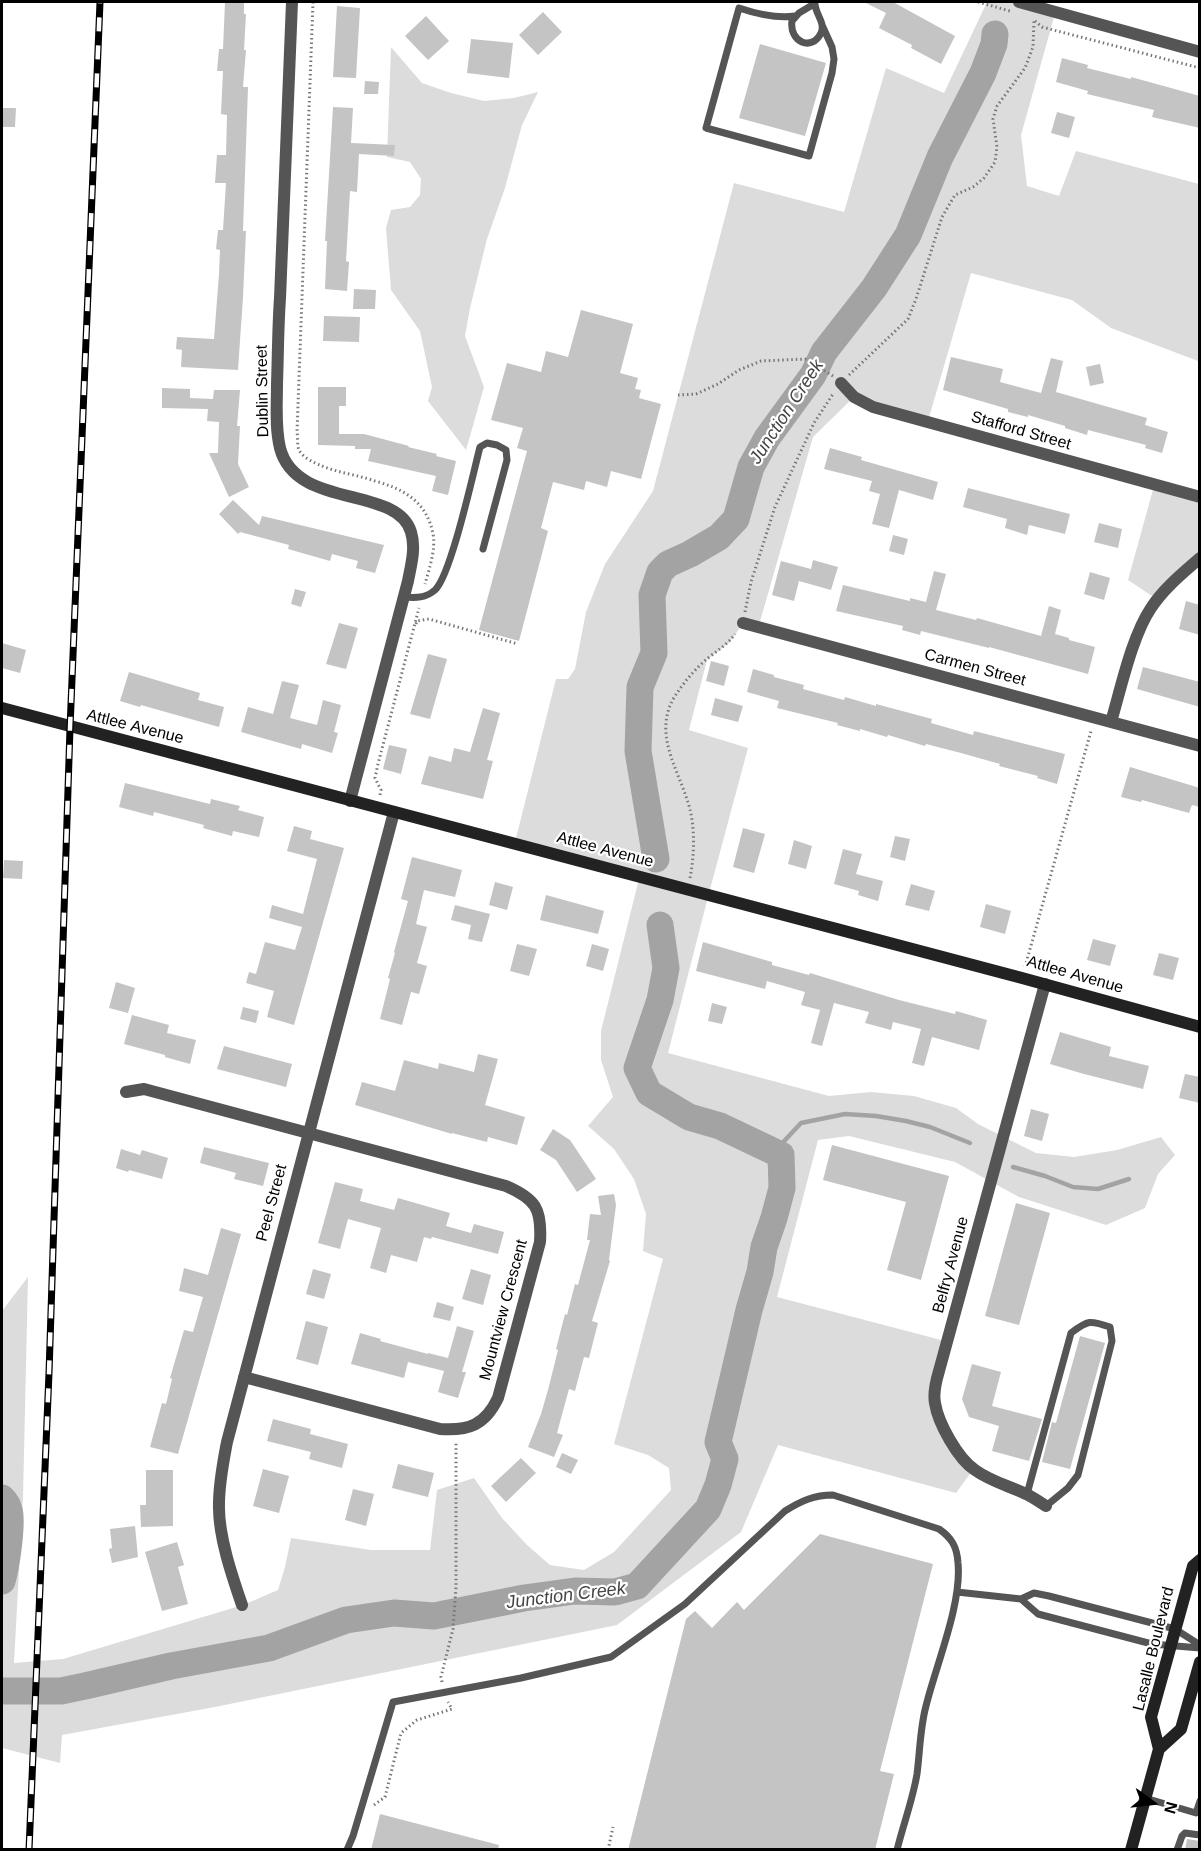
<!DOCTYPE html>
<style>
body{margin:0}
#map{position:relative;width:1201px;height:1851px;overflow:hidden;background:#fff;font-family:Helvetica,sans-serif}
canvas{display:block}
.frame{position:absolute;inset:0;border:3px solid #000;pointer-events:none}
.north{position:absolute;left:1123px;top:1773px;width:60px;height:60px;-webkit-text-stroke:4px #fff;paint-order:stroke;rotate:105deg;font-size:16px;font-weight:700;line-height:24px;text-align:center;color:#000}
.north::after{content:'';display:block;margin:auto;width:21px;height:27px;background:#000;clip-path:polygon(50% 0,100% 100%,50% 72%,0 100%)}
</style>
<div id="map">
<canvas width="1201" height="1851"></canvas>
<div class="frame"></div>
<div class="north">N</div>
</div>
<script>
const context = document.querySelector('canvas').getContext('2d');
context.lineJoin = 'round';
function paint(path, color) { context.fillStyle = color; context.fill(path, 'evenodd'); }
function strokePath(path, color, width, dash) { context.strokeStyle = color; context.lineWidth = width; context.lineCap = dash ? 'butt' : 'round'; context.setLineDash(dash || []); context.stroke(path); }
function label(font, color, halo, rows, align = 'center') {
  context.font = font + ' Helvetica,sans-serif'; context.lineWidth = 4.5; context.setLineDash([]); context.textBaseline = 'middle'; context.strokeStyle = halo; context.fillStyle = color; for (const [text, x, y, turn = 0] of rows) {
    context.save(); context.translate(x, y); context.rotate((+turn || 0) * Math.PI / 180); context.textAlign = isNaN(turn) ? turn : align; if (halo) context.strokeText(text, 0, 0); context.fillText(text, 0, 0); context.restore();
  }
}
paint(new Path2D(`
 M987,2H1024L1056,10L1021,135L1027,186L1059,196L1076,151L1199,184L1200,354L1198,361L1111,328L1072,300L971,273L928,421L855,396L813,437L759,625L744,622L730,642L707,660L689,730L748,748L709,893L668,1053L829,1096L871,1092L914,1096L956,1108L978,1124L1036,1153L1074,1157L1117,1150L1161,1137L1175,1155L1158,1174L1145,1208L1106,1225L1019,1197L955,1162L849,1136L818,1140L777,1297L945,1341L933,1403L972,1471L956,1493L778,1445L741,1532L617,1625L215,1707L62,1735L60,1763L2,1748V1311L28,1277L23,1497L14,1663L63,1659L243,1605L278,1590L285,1567L291,1538L371,1550H430L437,1490L474,1478L502,1518L527,1545L550,1565L584,1570L614,1552L671,1490L669,1468L648,1455L614,1444L663,1259L643,1251L646,1214L634,1179L614,1149L588,1126L613,1097L601,1060V1031L640,875L515,842L556,679H568L575,669L586,612L605,564L653,491L734,183L844,212L886,68L944,93Z
 M391,47L422,83L451,93L484,101L514,98L538,92L522,125L505,188L487,239L470,308L465,336L484,387L466,450L428,401L432,387L420,331L391,290L386,228L391,210L410,207L420,195L421,179L410,162L387,157Z
 M1154,486L1199,499V555L1155,598L1128,580Z`), '#dcdcdc');
strokePath(new Path2D(`
 M774,1152L801,1123L845,1114L876,1116L906,1121L930,1127L970,1143
 M1013,1167L1045,1176L1073,1187L1098,1189L1129,1179`), '#a3a3a3', 4.5);
strokePath(new Path2D(`
 M656,859L638,751L640,687L654,653L652,595L660,572L668,564L690,554L719,537L736,519L751,467L767,438L813,375L824,352L874,288L908,235L940,157L983,73L994,44L995,34
 M2,1498C5,1501 8,1505 9,1510C13,1522 6,1568 2,1581
 M2,1691H61L85,1686L171,1666L269,1648L346,1620L394,1613L434,1616L524,1598L575,1591L615,1592L637,1586L708,1509L718,1485L725,1459L718,1442L749,1310L760,1272L764,1247L774,1218L782,1188L781,1155L720,1126L689,1117L649,1093L637,1068L660,1000L666,968L660,925`), '#a3a3a3', 27);
paint(new Path2D(`
 M225,2H244V14H246L244,50H246L243,87H248L243,231H246L243,297L238,370L181,367L182,350L176,349L177,337L214,339L219,274L220,250L216,249L218,230H223L226,183H215L217,155H226L227,115L221,114L223,71H217L219,49H223Z
 M864,2H893L955,36L941,64L911,48L912,45L879,28L886,13Z
 M337,6L360,8L356,78L333,77Z
 M543,12L562,32L538,55L519,35Z
 M426,16L449,41L428,60L405,36Z
 M471,39L513,43L509,78L467,73Z
 M760,44L826,63L805,136L739,118Z
 M1062,58L1088,65L1087,68L1131,79V77L1200,96V128L1152,117L1154,110L1087,94L1088,91L1056,82Z
 M365,81L379,82L378,94H364Z
 M333,107L353,108L351,143L395,145L394,156L359,154L357,192L350,191L346,261L349,262L347,291L325,289L327,241H325Z
 M2,108H16L15,127H2Z
 M1057,112L1075,117L1069,138L1051,133Z
 M354,289L376,290L375,309H353Z
 M581,310L633,324L620,373L638,378L635,389L641,390L639,398L661,404L641,479L611,471L607,487L586,481L584,490L553,482L541,528L548,531L519,641L479,630L527,451L517,448L523,428L491,420L507,363L541,372L546,351L568,357Z
 M324,316L360,317L359,342L323,341Z
 M951,357L1003,369L1000,382L1041,393L1051,358L1063,361L1056,392L1147,418L1145,425L1168,432L1162,453L1145,448L1146,445L1088,430L1087,435L1065,428V426L1028,415V417L1008,412V409L943,390Z
 M1100,364L1104,383L1090,386L1086,367Z
 M318,387H346V406H339V434H364L409,446L408,447L437,454L436,456L456,461L448,495L432,491L436,476L368,461L371,449H355V446L318,445Z
 M162,388L190,389V398L213,399L214,390H240L237,426H240L238,464L249,487L229,497L209,453H218L219,422L207,421L208,409L162,408Z
 M830,448L862,457L861,460L938,482L933,500L899,490L889,528L872,524L880,494L869,491L872,481L824,469Z
 M968,488L1070,514L1065,534L1029,525L1027,535L1005,528L1007,519L963,507Z
 M233,500L259,525L262,516L384,545L375,573L356,568L358,561L332,554L330,561L288,549L289,545L240,532L238,534L219,514Z
 M1099,523L1122,529L1118,548L1094,542Z
 M893,535L908,539L904,555L889,551Z
 M813,560L838,567L831,590L799,581L794,601L772,595L781,561L811,569Z
 M934,571L946,574L936,610L976,620L977,618L1041,636L1049,606L1061,610L1055,634L1069,638V640L1095,647L1088,674L989,647V648L921,631L920,635L902,630L903,626L836,611L843,585L910,601V598L926,602Z
 M1090,572L1110,578L1104,600L1084,594Z
 M295,589L306,592L301,607L291,604Z
 M1186,601L1200,605V635L1179,629Z
 M339,623L358,628L346,669L326,664Z
 M2,643L26,650L20,673L2,668Z
 M428,654L447,659L430,719L410,714Z
 M711,661L729,666L724,686L706,681Z
 M1143,667L1200,682V707L1137,689Z
 M753,669L774,675V677L804,685L803,689L844,700L845,697L876,706V704L932,719L931,723L973,735L974,731L1065,754L1057,784L1037,778L1038,776L999,766L1000,764L961,753L926,744L925,746L888,735L887,737L860,729V731L837,725L838,723L777,708L779,701L747,692Z
 M129,672L200,693L198,700L224,707L219,727L141,705L140,707L120,701Z
 M282,681L299,685L290,718L317,725L323,700L341,705L334,732L338,733L332,753L302,744L301,749L241,732L248,707L273,714Z
 M715,698L743,706L738,722L711,715Z
 M483,708L500,713L487,760L493,761L483,799L421,784L429,756L451,762L454,748L470,752Z
 M389,745L407,749L401,774L383,769Z
 M1130,767L1200,788V807L1192,805L1189,813L1142,800L1141,802L1121,797Z
 M125,783L210,804L211,799L240,806L238,810L264,817L259,837L233,831L232,836L203,828L204,825L154,812L153,816L119,807Z
 M294,826L312,831L310,839L344,848L294,1025L267,1017L274,991L246,983L249,972L256,974L265,942L295,950L302,927L269,918L272,905L303,914L317,859L287,851Z
 M743,828L765,834L754,873L733,867Z
 M895,836L910,839L905,861L890,857Z
 M794,840L812,846L806,869L788,864Z
 M843,849L862,854L856,874L883,881L878,901L858,895L859,891L834,884Z
 M412,857L462,870L455,897L424,890L416,924L427,927L417,963L427,966L419,994L411,992L402,1025L380,1019L390,979L388,978L395,953L394,952L408,901L401,899Z
 M4,860L23,861L22,879L3,878Z
 M495,882L513,887L507,910L489,905Z
 M911,884L935,891L929,911L905,905Z
 M546,895L604,911L598,934L540,920Z
 M986,904L1011,911L1005,934L980,927Z
 M455,905L490,914L482,942L468,939L471,925L451,920Z
 M1093,939L1116,945L1110,966L1087,960Z
 M703,942L772,962V965L809,975L810,973L899,1000L955,1014L956,1011L987,1020L979,1050L932,1037L924,1066L912,1063L921,1029L893,1022L891,1030L865,1023L869,1012L834,1003L822,1046L811,1043L820,1010L801,1005L805,992L767,981L765,989L696,971Z
 M517,944L537,949L529,976L510,971Z
 M592,944L609,949L603,971L586,966Z
 M1159,953L1179,958L1173,980L1153,975Z
 M116,982L135,988L128,1013L109,1008Z
 M712,1003L727,1007L722,1024L708,1021Z
 M243,1007L259,1011L256,1023L240,1019Z
 M132,1015L169,1025L167,1033L196,1040L190,1064L165,1057V1055L124,1044Z
 M1060,1032L1111,1047L1109,1056L1149,1066L1143,1089L1084,1074L1050,1064Z
 M224,1046L292,1064L286,1087L217,1069Z
 M478,1054L498,1059L485,1105L525,1117L517,1145L488,1137L487,1142L452,1133V1134L355,1105L362,1082L395,1091L404,1060L438,1069L439,1063L474,1072Z
 M1185,1074L1200,1077V1103L1179,1098Z
 M1031,1109L1049,1114L1042,1141L1024,1136Z
 M553,1129L570,1140L596,1179L577,1192L556,1160L540,1150Z
 M832,1145L949,1176L921,1280L887,1270L906,1202L823,1180Z
 M204,1147L269,1163L263,1186L234,1179L236,1173L200,1163Z
 M121,1149L140,1155L142,1150L168,1158L162,1179L129,1170L128,1172L116,1168Z
 M335,1182L363,1189L360,1201L394,1210L398,1198L450,1213L446,1226L471,1233L474,1224L504,1232L498,1254L432,1237L431,1239L424,1237L417,1262L391,1255L386,1273L370,1268L381,1228L348,1219L340,1249L318,1243Z
 M614,1194L616,1205L609,1260L610,1261L592,1321L598,1323L589,1358L584,1357L575,1391L569,1389L557,1433L563,1435L554,1457L528,1447L541,1414L548,1390L558,1350L556,1349L565,1314L567,1315L575,1284L578,1285L590,1240H587L590,1214L601,1215L598,1196Z
 M1016,1203L1050,1213L1019,1325L985,1316Z
 M221,1228L241,1234L178,1454L150,1447L162,1403L166,1404L172,1379L170,1378L184,1330L193,1332L203,1297L179,1291L184,1268L208,1275Z
 M313,1269L331,1274L324,1299L306,1294Z
 M471,1269L491,1275L483,1305L462,1299Z
 M437,1302L454,1307L450,1321L433,1317Z
 M306,1321L328,1327L318,1365L296,1359Z
 M457,1326L474,1331L462,1372H466L458,1398L438,1392L444,1371L408,1362L404,1378L351,1364L360,1333L381,1339L380,1341L428,1354V1353L448,1358Z
 M1080,1336L1105,1343L1070,1469L1042,1462L1052,1422L1056,1423Z
 M972,1364L1001,1372L992,1406L1042,1419L1029,1461L992,1451L999,1426L969,1417L962,1399Z
 M273,1419L311,1429L310,1434L348,1444L342,1468L309,1459L311,1452L267,1441Z
 M562,1453L578,1460L571,1474L556,1467Z
 M521,1458L536,1473L506,1502L491,1486Z
 M398,1464L434,1473L428,1497L392,1488Z
 M263,1469L289,1476L279,1513L253,1506Z
 M146,1470H173V1526L141,1527L140,1505H146Z
 M353,1489L374,1494L366,1526L345,1520Z
 M135,1526L138,1557L112,1563L109,1549L112,1548L110,1529Z
 M820,1534L933,1564L880,1771L894,1774L875,1850H628L686,1619L695,1611L712,1628L737,1602L744,1610Z
 M177,1542L184,1565L178,1567L188,1604L162,1611L145,1552Z
 M380,1814L499,1845L498,1850H371Z
 M1187,1839L1200,1841V1850H1185Z`), '#c4c4c4');
strokePath(new Path2D(`
 M313,2L297,432C298,437 297,446 299,450C303,458 315,463 322,466C339,473 358,475 375,481C404,489 427,502 433,534C436,550 429,569 425,584
 M978,2L1010,11
 M1035,21L1042,27L1200,68
 M849,375L908,319L916,299L942,217L955,195L973,187L984,178L995,162L997,147L993,119L997,106L1025,68L1033,47L1034,21
 M678,395L696,394L718,384L739,370L761,361L805,359L833,376
 M745,612L751,582L775,507L814,423L833,394
 M416,624L417,621L429,619L518,644
 M380,795L381,790L375,778L378,764L419,608
 M690,878C694,857 695,835 691,814C683,775 650,736 675,696C684,682 696,668 708,658C718,650 728,644 735,634
 M1025,967L1091,731
 M442,1682L441,1677L453,1629L456,1587V1441
 M374,1805L385,1797L401,1733L417,1720L452,1709L448,1702
 M608,1850L613,1827`), '#777', 3, [1.5, 3]);
strokePath(new Path2D(`
 M814,4L799,13L792,21C789,42 812,52 821,33C826,22 814,13 815,2
 M795,16C776,19 757,14 739,8L706,128L809,156L832,73L834,59L832,47L822,25
 M404,597C416,598 426,598 435,590C451,575 473,474 480,447L487,443L497,445L506,450L507,460L483,549
 M1027,1494L1071,1333C1088,1320 1090,1320 1110,1327L1112,1341L1078,1475L1068,1488L1046,1506
 M957,1592L1021,1599L1038,1614L1152,1644L1200,1648
 M1021,1599L1034,1593L1049,1596L1175,1629L1200,1645
 M1145,1798L1196,1813L1200,1801
 M347,1850L353,1836L393,1702L521,1678L611,1657L685,1604L785,1511C801,1501 814,1495 833,1495L939,1529C952,1538 957,1547 958,1563C962,1604 936,1665 926,1706C920,1728 920,1751 917,1774C913,1799 903,1825 897,1850
 M1177,1850L1182,1836L1185,1833L1200,1835`), '#555', 7);
strokePath(new Path2D(`
 M292,2C288,100 284,199 280,298C278,326 278,355 277,384C277,405 275,427 280,448C296,510 397,485 411,532C416,548 411,565 408,581L350,801
 M1019,2L1200,52
 M841,383L854,397L873,407L1200,497
 M743,623L1200,746
 M1111,722C1121,688 1132,636 1151,608C1164,588 1183,573 1200,558
 M1045,984L939,1371C936,1381 933,1393 935,1403C938,1423 958,1459 975,1470C990,1481 1009,1486 1026,1494C1033,1497 1039,1502 1046,1506
 M126,1092L144,1089L506,1186C536,1199 542,1209 540,1242L498,1398C485,1425 469,1431 440,1429L244,1377
 M242,1605C232,1576 218,1535 219,1504C219,1483 223,1463 227,1442L394,812`), '#555', 12);
strokePath(new Path2D(`
 M2,708L1022,978L1200,1027
 M1159,1749L1181,1729L1200,1662
 M1131,1850L1159,1749L1151,1717L1193,1566L1200,1560`), '#222', 12);
const rail = new Path2D(`
 M29,1850L49,1373L70,728L100,2`);
strokePath(rail, '#000', 7);
strokePath(rail, '#fff', 4.5, [14]);
label('16px', '#000', '#fff', [
 ["Dublin Street",263,391,-91],
 ["Stafford Street",1021,431,16],
 ["Carmen Street",975,668,15],
 ["Attlee Avenue",135,727,14],
 ["Attlee Avenue",605,850,15],
 ["Attlee Avenue",1075,975,16],
 ["Peel Street",272,1203,-75],
 ["Belfry Avenue",951,1265,-75],
 ["Mountview Crescent",504,1310,-75],
 ["Lasalle Boulevard",1154,1649,-76]
]);
label('italic 18px', '#444', '#fff', [
 ["Junction Creek",787,412,-57],
 ["Junction Creek",566,1596,-7]
]);
</script>
